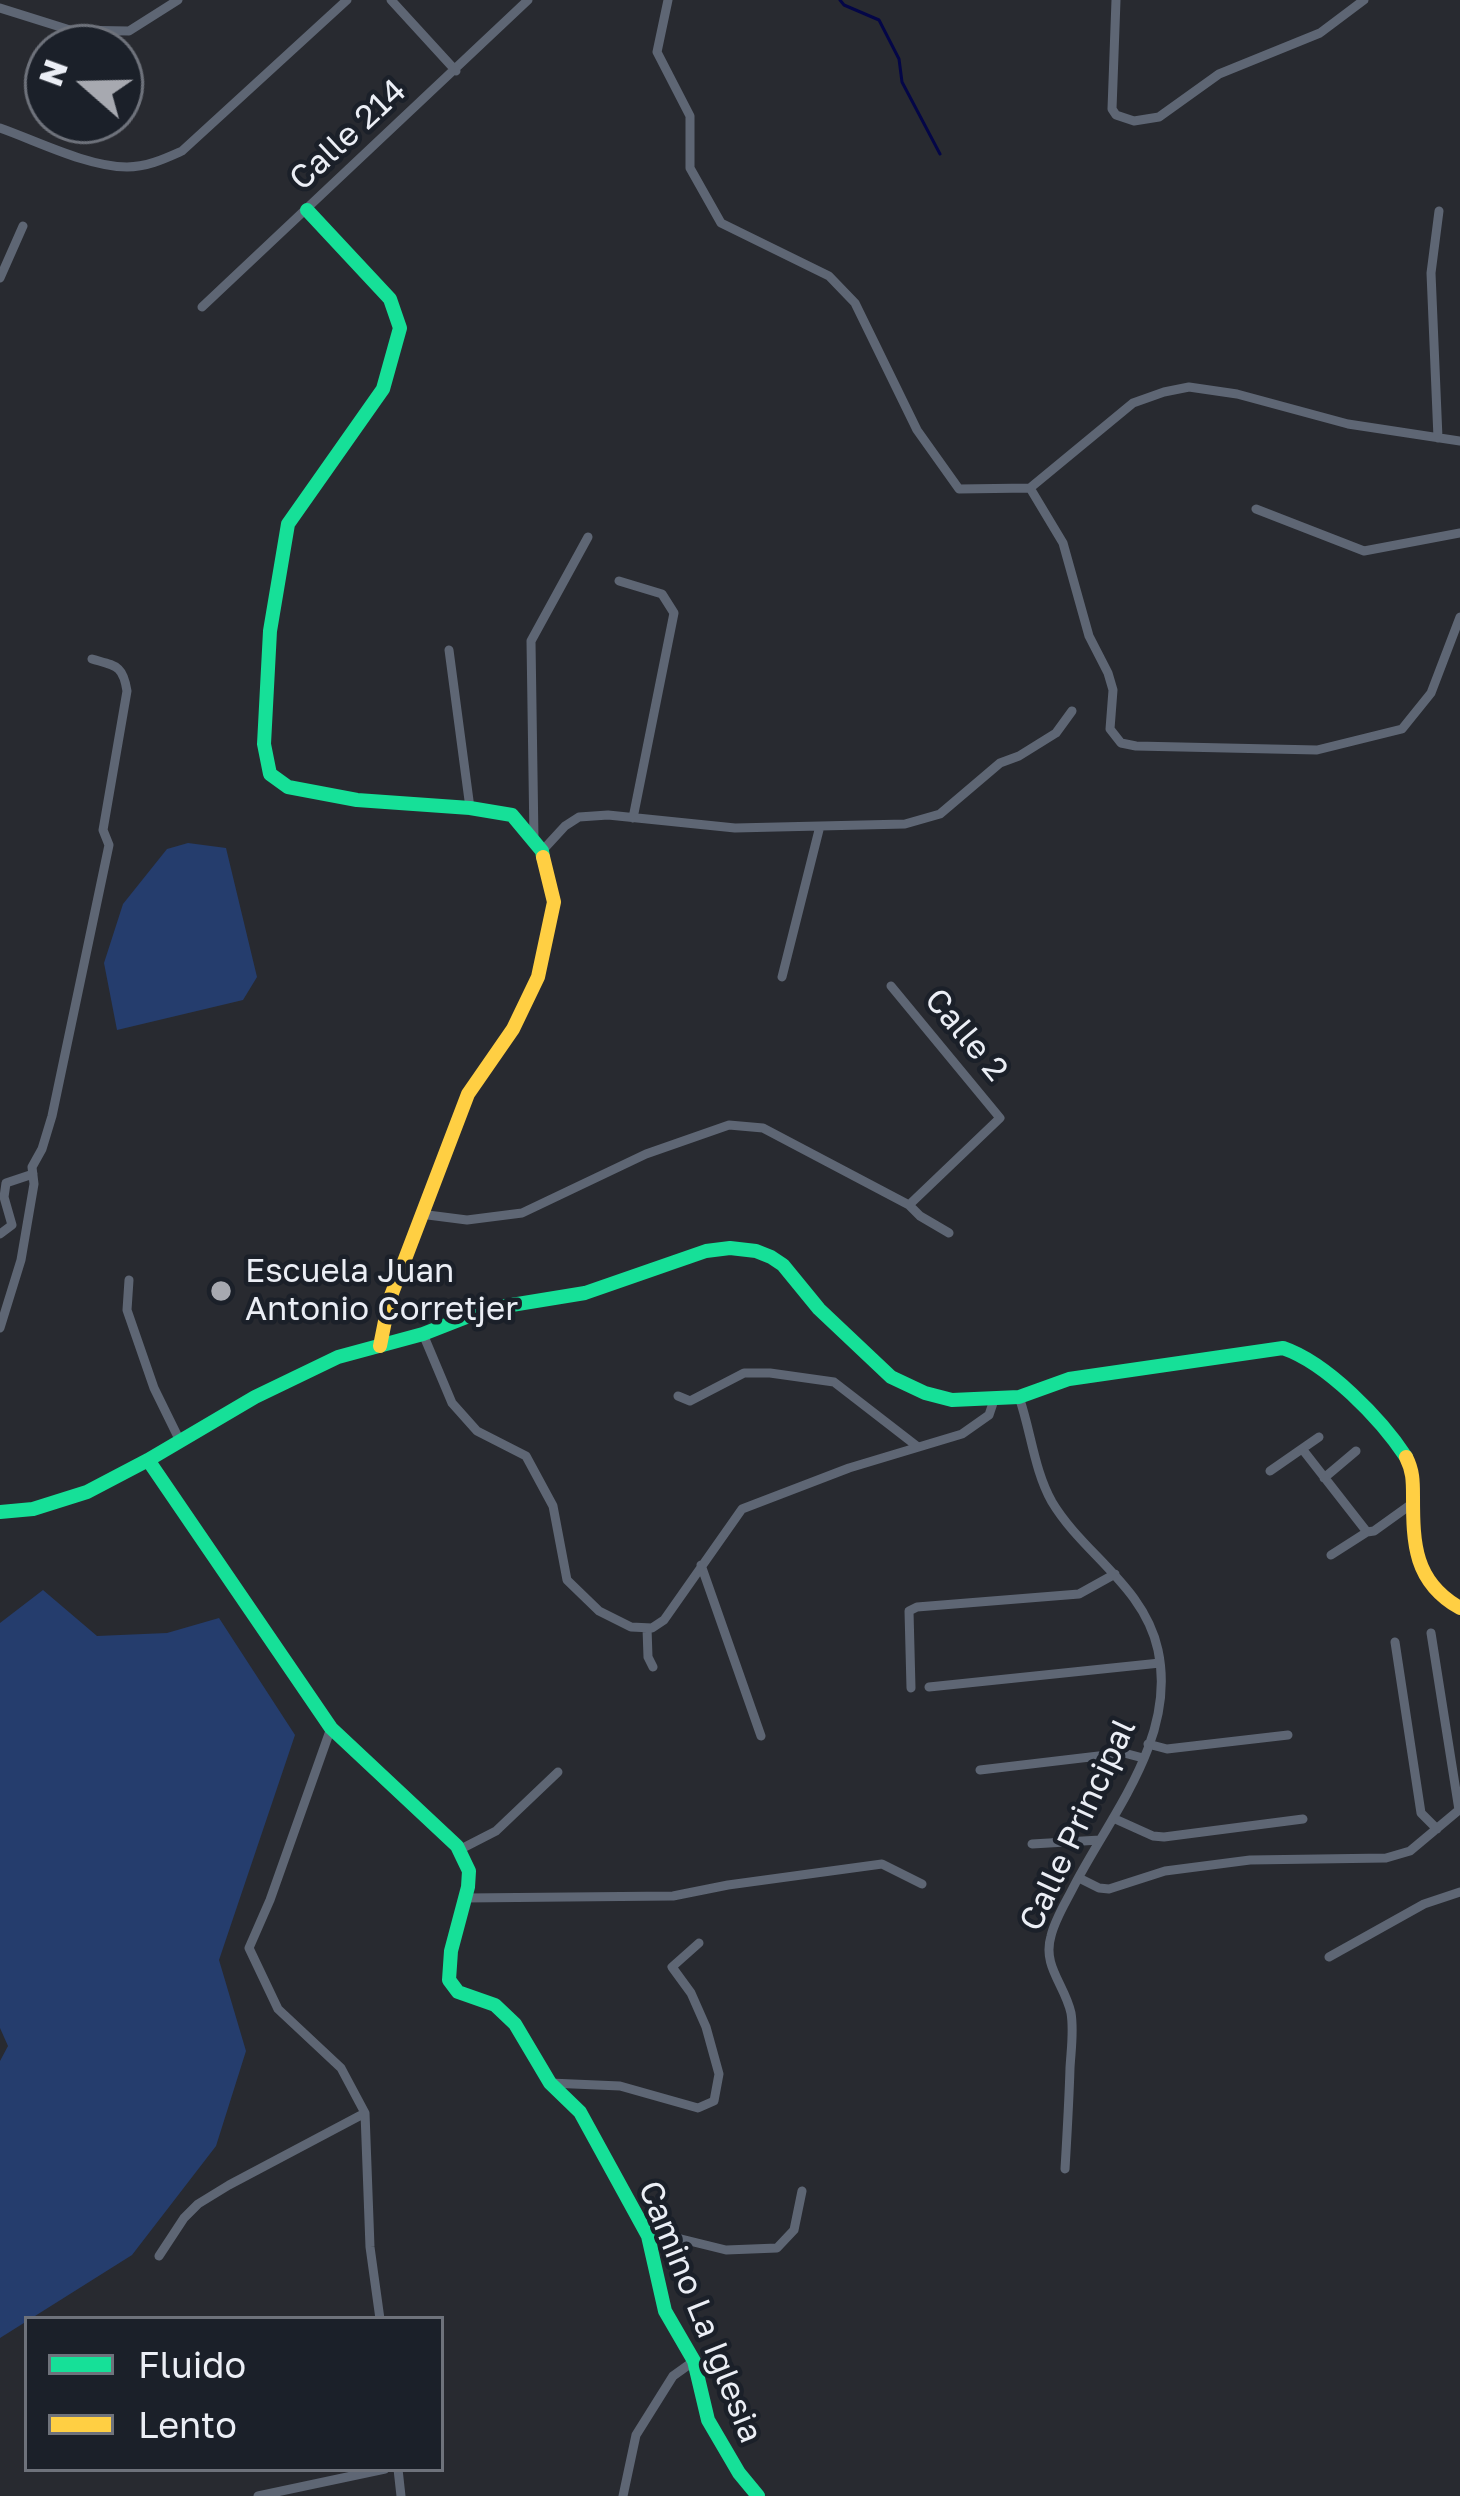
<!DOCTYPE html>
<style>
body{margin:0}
#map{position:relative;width:1460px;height:2496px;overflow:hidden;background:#282a30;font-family:"Golos Text",sans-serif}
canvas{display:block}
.legend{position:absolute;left:24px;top:2316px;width:420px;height:156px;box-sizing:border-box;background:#1b2029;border:3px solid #6e727b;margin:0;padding:15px 21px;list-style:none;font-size:36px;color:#ebeef5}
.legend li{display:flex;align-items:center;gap:24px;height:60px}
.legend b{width:60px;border:3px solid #6e727b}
.north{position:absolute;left:24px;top:24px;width:120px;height:120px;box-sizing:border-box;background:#1b2029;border:3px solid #6e727b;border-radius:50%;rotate:290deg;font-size:33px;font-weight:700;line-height:48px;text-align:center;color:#ebeef5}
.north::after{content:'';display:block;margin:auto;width:42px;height:54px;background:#a7a9b0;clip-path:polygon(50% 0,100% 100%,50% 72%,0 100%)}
</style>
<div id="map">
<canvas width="1460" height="2496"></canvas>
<ul class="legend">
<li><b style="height:15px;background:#16e098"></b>Fluido</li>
<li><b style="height:15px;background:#ffcf43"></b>Lento</li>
</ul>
<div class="north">N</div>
</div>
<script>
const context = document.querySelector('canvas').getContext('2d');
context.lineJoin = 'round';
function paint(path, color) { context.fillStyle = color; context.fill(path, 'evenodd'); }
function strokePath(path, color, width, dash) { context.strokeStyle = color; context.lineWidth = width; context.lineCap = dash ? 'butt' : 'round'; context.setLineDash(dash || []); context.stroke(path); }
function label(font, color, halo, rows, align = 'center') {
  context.font = font + ' "Golos Text",sans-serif'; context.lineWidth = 9; context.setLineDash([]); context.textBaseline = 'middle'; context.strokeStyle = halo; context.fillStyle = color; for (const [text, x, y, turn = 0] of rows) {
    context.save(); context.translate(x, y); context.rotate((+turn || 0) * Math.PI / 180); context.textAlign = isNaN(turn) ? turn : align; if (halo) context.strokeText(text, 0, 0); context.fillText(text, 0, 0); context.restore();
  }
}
paint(new Path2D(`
 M188,843L226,848L257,977L243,1000L117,1030L104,963L123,904L167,849Z
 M43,1590L97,1636L167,1633L219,1618L295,1735L219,1960L246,2051L216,2146L132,2255L0,2338V2061L8,2046L0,2028V1623Z`), '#253d6d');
strokePath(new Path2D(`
 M840,0L844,5L879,20L899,59L902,82L940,154`), '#040647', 3);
strokePath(new Path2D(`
 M391,0L456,71
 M668,0L657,52L690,116V168L721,223L829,276L855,303L917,430L959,489L1030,488L1133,403L1164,392L1189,387L1237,394L1348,424L1460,441
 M1116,0L1112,109L1116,115L1134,121L1159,117L1219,74L1320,33L1364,0
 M0,8L70,30L129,31L178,0
 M0,128C37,141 88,167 127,167C147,167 164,159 182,151L347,0
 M0,278L23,226
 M202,307L528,0
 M1438,438L1431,273L1439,211
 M1030,488L1063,543L1089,636L1108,673L1113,690L1110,729L1121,743L1136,746L1317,750L1402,729L1431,693L1460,617
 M1256,509L1364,551L1460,533
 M619,581L662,594L674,613L633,818
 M449,650L470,808
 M534,840L531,641L588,537
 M542,851L565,826L579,817L608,815L735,828L905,824L940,814L1000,763L1019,756L1056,733L1072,711
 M782,977L820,826
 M891,986L1000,1118L909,1205
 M420,1214L467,1220L522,1213L646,1154L729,1125L763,1128L909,1205L920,1216L949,1233
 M0,1234L12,1225L4,1197L6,1183L33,1174
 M129,1280L127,1310L154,1388L180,1441
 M0,1328L21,1260L34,1184L32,1167L42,1149L52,1116L109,845L103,830L127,691C123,665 116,666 92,659
 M423,1334L452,1403L477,1431L526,1456L553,1506L567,1580L599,1611L631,1627L652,1628L664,1620L742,1509L849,1468L962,1434L989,1415L994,1400
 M678,1396L690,1401L744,1373H770L834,1382L918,1447
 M1019,1397C1031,1431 1034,1470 1052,1502C1083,1554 1144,1586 1158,1650C1177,1737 1112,1813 1074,1886C1066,1902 1055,1919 1051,1936C1042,1966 1065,1985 1071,2013C1074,2031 1071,2050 1070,2068C1069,2102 1067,2135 1065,2169
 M1303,1450L1367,1532L1374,1531L1413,1503
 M1270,1471L1319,1437
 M1324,1478L1356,1451
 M1331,1555L1367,1532
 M701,1565L761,1736
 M647,1628L648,1657L653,1667
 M1395,1642L1421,1813L1437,1829
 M929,1687L1160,1663
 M911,1688L909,1611L917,1607L1079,1594L1115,1574
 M331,1728L270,1900L249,1948L278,2009L341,2068L365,2113L370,2247L380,2319
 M1148,1744L1167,1749L1288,1735
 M980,1770L1124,1753L1143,1758
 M1113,1818L1153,1836L1164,1837L1303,1819
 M1032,1844L1100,1840
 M459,1850L496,1831L558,1772
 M1079,1878L1099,1888L1109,1889L1165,1871L1250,1860L1386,1858L1410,1851L1459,1810L1431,1633
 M465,1898L673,1896L728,1885L882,1864L922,1884
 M1329,1957L1424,1904L1460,1892
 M550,2083L620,2086L698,2108L714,2101L719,2074L706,2027L691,1993L672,1967L699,1943
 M648,2236L661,2234L726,2250L777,2248L794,2230L802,2191
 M159,2256L184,2218L198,2204L229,2185L365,2113
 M398,2469L401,2496
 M258,2496L385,2469
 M623,2496L636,2435L673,2376L694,2361`), '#5e6674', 9);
strokePath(new Path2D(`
 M307,210L390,299L400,328L383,389L288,524L270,631L264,744L270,774L288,787L357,800L470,808L512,815L542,851L543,857
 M148,1460L331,1728L457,1846L469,1871L468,1887L451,1951L449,1980L458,1992L495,2005L515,2024L550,2083L580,2112L648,2236L665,2311L694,2361L708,2420L739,2473L758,2496
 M0,1512L33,1509L87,1492L148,1460L255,1397L338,1357L423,1334L487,1309L585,1293L706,1251L730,1248L756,1251L771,1257L783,1265L819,1309L891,1377L925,1393L952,1400L1019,1397L1069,1379L1283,1348C1327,1363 1381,1419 1406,1457`), '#16e098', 14);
strokePath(new Path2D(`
 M380,1346L389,1301L468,1094L513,1029L538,977L554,902L543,857
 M1406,1457C1413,1471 1413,1481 1413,1496C1413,1544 1414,1582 1460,1608`), '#ffcf43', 14);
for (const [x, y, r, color] of [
 [221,1291,12,"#a7a9b0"]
]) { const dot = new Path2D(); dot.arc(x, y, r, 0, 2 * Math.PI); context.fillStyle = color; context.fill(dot); strokePath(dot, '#1b2029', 4.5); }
label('33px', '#ebeef5', '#1b2029', [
 ["Calle 214",348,135,-43],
 ["Calle 2",966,1035,50],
 ["Calle Principal",1078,1825,-65],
 ["Camino La Iglesia",700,2312,68]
]);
label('33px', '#ebeef5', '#1b2029', [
 ["Escuela Juan",245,1272],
 ["Antonio Corretjer",245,1310]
], 'left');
</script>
